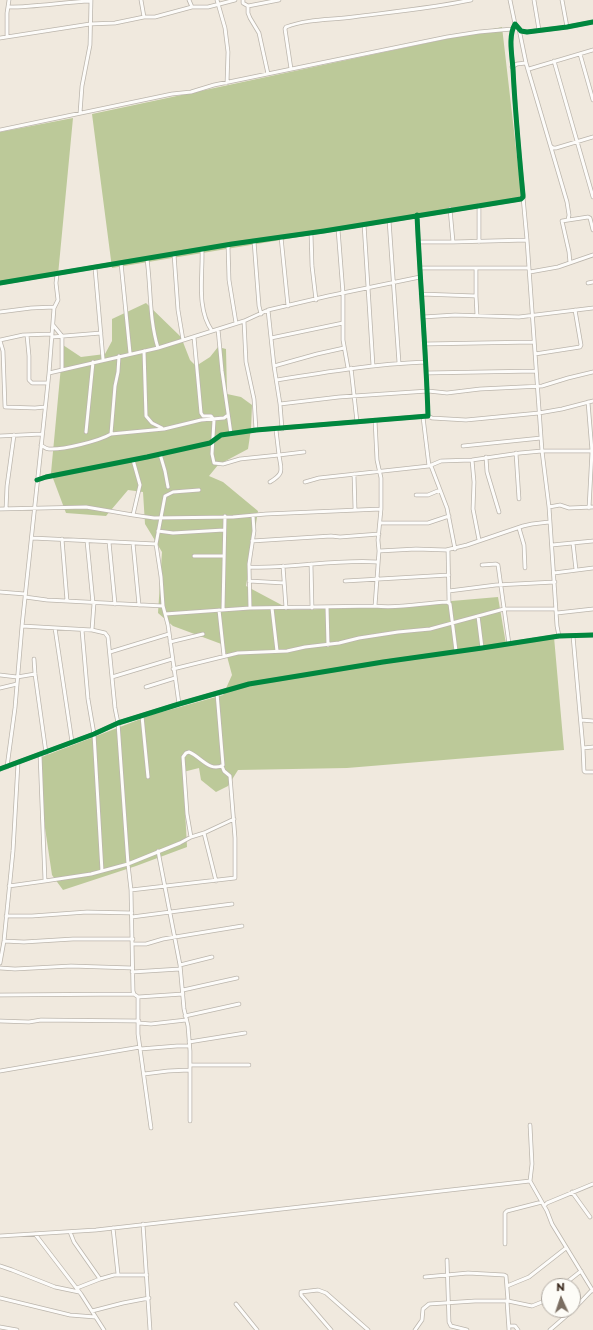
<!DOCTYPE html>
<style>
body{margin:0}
#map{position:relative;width:593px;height:1330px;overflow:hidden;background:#f0e9de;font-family:"Playpen Sans",sans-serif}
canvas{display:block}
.north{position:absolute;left:541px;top:1278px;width:40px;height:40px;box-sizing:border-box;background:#fdfcf7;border:1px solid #afa8a0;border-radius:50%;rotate:357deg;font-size:11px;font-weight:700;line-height:16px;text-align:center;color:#3b2a1e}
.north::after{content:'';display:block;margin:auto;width:14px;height:18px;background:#7a6d61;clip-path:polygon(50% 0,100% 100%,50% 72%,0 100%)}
</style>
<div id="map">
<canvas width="593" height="1330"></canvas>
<div class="north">N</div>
</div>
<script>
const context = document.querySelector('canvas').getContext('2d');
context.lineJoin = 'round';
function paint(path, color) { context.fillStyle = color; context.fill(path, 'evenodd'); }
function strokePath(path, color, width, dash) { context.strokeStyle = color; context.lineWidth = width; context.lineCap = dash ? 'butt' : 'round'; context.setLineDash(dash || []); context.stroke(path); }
paint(new Path2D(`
 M502,27L522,200L112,268L92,114Z
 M73,118L58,275L0,285V132Z
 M146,303L181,337L190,360L196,366L210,357L218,347L226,349L227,394L241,397L252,405L251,429L248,449L218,465L209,476L223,482L258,511L246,586L291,610L382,607L498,597L506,644L554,637L564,750L347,768L238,770L228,786L216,792L201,780L199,768L183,772L187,847L136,866L63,890L52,875L42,808L39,758L151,715L223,695L232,675L224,645L173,626L158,613L162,552L145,524L143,492L128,490L106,516L66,513L51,473L63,345L81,357L105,354L112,341V319Z`), '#bcc999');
const minor = new Path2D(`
 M141,0L144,17
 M189,0L192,7
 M217,0L225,28L228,52L227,83
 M243,0V3L248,6L279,0
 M510,0L515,24
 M534,0L539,30
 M562,0L567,27
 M248,6V13L250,18L259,33L268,74
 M9,7C37,7 63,2 91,1
 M519,29L526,63L567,202L569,215L568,220
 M7,36V13L9,0
 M0,38L90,24L115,23L144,17H155L192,7H208L235,0
 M580,54L593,100
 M554,61L593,197
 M512,67L517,64L526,63
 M291,69L285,29L286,27C307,19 330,20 353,17C392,12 432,8 471,0
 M529,69L593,50
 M80,113L82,86L90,45L91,0
 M0,130L172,94L191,92L214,85L447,37L479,32L512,29
 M552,147L553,148H556L593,137
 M523,197L527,240L542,451L549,507L557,626L559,636
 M479,205V242
 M450,209L453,242L527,240
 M389,220L399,363
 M364,224L373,366
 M338,229L343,293V340L348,368
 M311,233L312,266L316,300
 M281,237L288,306
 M254,241L259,306L261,314
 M418,242H453
 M228,245L229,280L236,323
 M202,250C203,276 196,308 212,331
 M174,254L178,310L183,340
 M147,259C151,288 149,319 158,348
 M121,263L130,353
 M570,263L569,252L562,221L588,217L590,218L593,230
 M95,268L103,359
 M420,268H529
 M530,272L558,267L593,255
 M0,283L232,244L324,231L521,199L523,197V195C519,153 515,111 513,69C512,55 508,36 515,24L521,31L527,32L567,27L593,22
 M588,283L593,282
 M421,294L476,296V269
 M476,296L477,316
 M268,310L274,366L280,404L282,429
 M0,312L31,308L54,307
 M423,317L455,315L519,317L593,308
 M244,321L246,362L254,399L256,430
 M53,325L62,336V370
 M218,329L222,371L231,434
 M27,335L29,356V380L32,383H48
 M52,337L101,333
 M194,337L201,413L203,416H211L214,420L212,454L214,463L223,464L240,459L279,455L276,430
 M271,338L343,323
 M0,340L23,335L52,334
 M0,341L3,351L5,407L35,408L45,407
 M425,344L533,342
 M144,351L146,416L152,423L162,428
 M535,354L580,347L581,345L575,310
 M274,366L317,354L344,348
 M351,368L357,422
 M49,373L158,348L244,321L268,310L328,296L420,277
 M426,373L536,371
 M277,380C326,372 375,364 425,362
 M588,402L592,451L589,508
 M280,404L339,397L428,391L447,393L480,389L542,386L568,378L593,372
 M428,416L432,418L466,420L539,413L562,409L593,401
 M423,417L429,466
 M86,432L93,362
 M111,434L164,429L201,420L224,418L228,415
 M0,436L42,434
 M41,445C44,447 46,449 49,449C63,450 99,441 111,434L115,386L118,372L119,356
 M463,446L541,438
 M516,453L519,499
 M160,454L165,471L168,487
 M486,457L487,472L499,512
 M472,460L474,482L473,509L479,540
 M431,466L447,508L455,549
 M354,474L355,509
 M37,480L46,477L147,457L210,443L221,435L256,430L428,416C426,349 420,282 417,215
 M270,482C285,473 281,470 279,455L304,452
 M305,482L319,478L429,466L441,461L472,460L520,453L542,451H593
 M416,495H428L440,490
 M549,507L560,505L569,508L593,507
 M0,509L86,507L133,515L140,485L133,460
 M6,509L7,486L14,435
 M133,515L154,518L233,517L266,514L381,509V478L377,460L375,420
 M380,523H428L449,516
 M519,528L524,545L525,568
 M158,531L173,533L224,530
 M32,538L156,544
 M62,539L67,601
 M87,541L93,603
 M252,541L331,536L340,537L379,534
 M109,542L115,604
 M133,543L139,605
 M573,543L576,570
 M552,545L593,541
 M448,550L449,602
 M379,551L416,549L446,550L467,545L523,526L532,524L549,522
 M194,556H224
 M311,564L312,608
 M482,565L496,564L498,565L509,644
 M283,566L286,608
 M249,567C292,569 334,559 377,562
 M554,573L593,568
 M249,581L284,583
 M345,581L449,575
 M449,591L496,585L555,582
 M0,592L25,594
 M25,597L47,600L163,606
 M375,606L379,551L378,540L381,509
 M327,607L328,645
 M250,608L249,564L254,531L253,516
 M272,608L277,651
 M223,609L225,516
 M219,610L224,656
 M557,613L593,609
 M165,614L250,608L375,606C400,609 423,603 447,602L450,604L456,651
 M478,616L482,648
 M22,626L92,630L105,633L108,637L115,708L118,723L128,864L131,890L133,991L134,994L138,997V1034L151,1128
 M55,628L72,742
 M82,630L88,699L94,734L102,871
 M92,630L94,603
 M573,636L583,748L584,771L585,772H593
 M170,642L203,634
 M110,652L169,634
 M34,659L35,674L46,753
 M173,669L238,653L287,651L305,647L339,643L359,638L398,632L430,629L504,609H556
 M0,675L17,677L35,674
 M112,677L172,659
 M146,687L175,678
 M0,688L17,684
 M179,704L168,625L163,606L161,577L156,544L165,496L173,492L199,490
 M142,716L148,777
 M581,720L593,721
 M583,748L593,747
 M40,755L45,881L91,874L128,864L180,843L191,837L187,814L183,757L186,753L189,752C200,756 210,773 223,765L217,693
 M7,767L15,708L22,626L49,373L54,308L58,300L56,283L57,274
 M0,769L94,734L118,723L179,704L249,684L383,662L482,648L559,636L593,635
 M204,833L216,881
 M191,837L204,833L234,819
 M158,851L180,965L184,1009L188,1026L190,1051V1121
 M9,886L45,881
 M131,890L235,878V838L230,776L224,771L222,766
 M6,916H32L87,912L132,913
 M132,917L232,904
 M4,941L24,942L73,939H133
 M133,944H146L163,939L242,926
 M0,963L4,941L13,851L18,763
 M180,965L212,957
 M0,968L15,969L71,966L132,968
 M132,972L180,969
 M183,990L237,978
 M0,995L134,994
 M138,997L183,994
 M185,1016L239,1004
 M0,1021L29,1022L41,1020L139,1021
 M139,1023L151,1024L186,1020
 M189,1042L245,1033
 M140,1049L177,1046H189
 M190,1065H249
 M0,1071L140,1047
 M144,1074L168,1071L189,1070
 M530,1181L547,1211L552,1224L593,1291
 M572,1192L590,1217
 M544,1206L547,1203L593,1184
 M143,1224L150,1330
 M113,1228L118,1274
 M70,1232L74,1242L100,1279
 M35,1234L81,1294L104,1330
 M0,1236L96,1230L530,1181L532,1164L530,1125
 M505,1244V1213L507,1211L542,1202
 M447,1260L449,1322L451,1326L467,1330
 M0,1266L12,1270L55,1287L79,1292
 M425,1277L468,1273L504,1275L506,1276L508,1301
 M507,1286L529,1277L566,1248
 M562,1286L581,1271
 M77,1288L100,1279L114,1275H147
 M0,1298L70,1315L95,1317
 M507,1301L509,1330
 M236,1304L257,1330
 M573,1310L592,1290
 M92,1311L123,1303L149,1298
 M509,1326H515L518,1330
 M0,1327L17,1330
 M331,1330L301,1295V1292L318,1290L326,1293L368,1330
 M415,1330L422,1320L423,1309L429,1304L475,1301H508L532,1306L542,1302L549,1297
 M550,1330L573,1310`);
strokePath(minor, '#bbb5ac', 4.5);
strokePath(minor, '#fdfcfa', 3);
strokePath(new Path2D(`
 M0,283L232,244L324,231L521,199L523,197V195C519,153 515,111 513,69C512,55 508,36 515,24L521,31L527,32L567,27L593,22
 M37,480L46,477L147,457L210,443L221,435L256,430L428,416C426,349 420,282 417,215
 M0,769L94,734L118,723L179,704L249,684L383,662L482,648L559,636L593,635`), '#00873e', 5);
</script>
